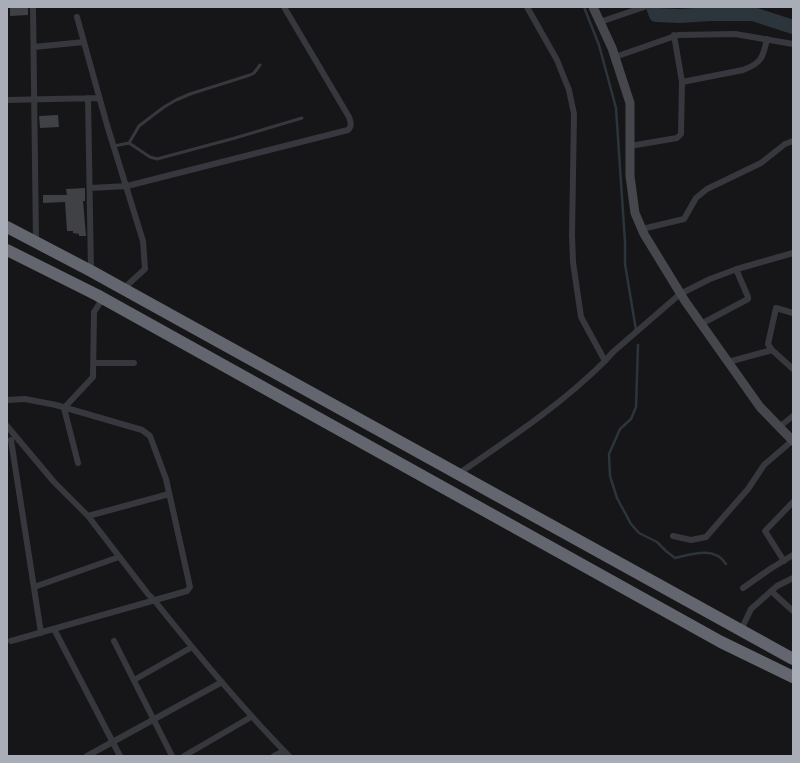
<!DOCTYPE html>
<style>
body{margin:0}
#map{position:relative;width:800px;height:763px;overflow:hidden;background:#161618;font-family:"Titillium Web",sans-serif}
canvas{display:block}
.frame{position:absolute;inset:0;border:8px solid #a8adb8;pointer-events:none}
</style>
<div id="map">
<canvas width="800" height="763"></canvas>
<div class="frame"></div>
</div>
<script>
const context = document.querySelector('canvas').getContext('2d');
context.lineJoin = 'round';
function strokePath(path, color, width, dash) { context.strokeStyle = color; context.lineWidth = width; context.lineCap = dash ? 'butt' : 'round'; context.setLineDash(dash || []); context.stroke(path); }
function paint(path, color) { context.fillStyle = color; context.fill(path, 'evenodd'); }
strokePath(new Path2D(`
 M584,7L599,45L616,108L625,242V264L636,330
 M638,345L636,407L631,419L620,429L609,454L610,476L617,498L631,524L639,533L657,542L666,551L675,558C692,554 715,546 726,564`), '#2c353c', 2.5);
strokePath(new Path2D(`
 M653,7L656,15L679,16L711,14H753L793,27`), '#2c353c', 14);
paint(new Path2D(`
 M10,7H28V15L10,16Z
 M58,115L59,127L40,128L39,116Z
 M85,188V201H83L86,236H79V234L73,233V231H67L65,202L43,203V195H67L66,189Z`), '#404145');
strokePath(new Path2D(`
 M129,143L150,157L157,159L235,138L302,118
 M114,146L129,143L139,126L164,107L176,100L190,94L250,75L254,73L260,65`), '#37383d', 3);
strokePath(new Path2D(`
 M33,7L36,242
 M77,17L107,125L143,241L145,269L123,289
 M600,22L644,7
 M34,47L84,42
 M615,57L678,35L735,34L793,44
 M682,82L743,70C762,63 763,57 767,39
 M88,98L91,271
 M7,100L99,98
 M630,146L677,138L681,134L682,82L674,35
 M90,188L127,186L348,130C352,126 351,123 349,117L284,7
 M642,229L684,219L696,198L707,189L761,163L785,144L793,141
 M793,313L776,308L768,344L772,350L793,369
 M701,324L748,299V297L736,269
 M605,361L613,352L680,294L710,279L737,269L793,253
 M728,362L772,350
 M94,363H134
 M7,400L25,399L56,405L142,430L150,436L166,479L190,587L187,591L11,641
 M7,426L54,482L88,516L148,594L154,600C197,654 240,706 289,756
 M779,427L793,416
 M11,440L41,633
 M78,463L64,408L93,377L94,312L103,298
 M458,474C509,439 561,405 605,361L581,317L573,262L572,235L574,114L569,90L557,60L527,7
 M88,516L169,494
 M673,536L691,540L706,537L748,489L764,465L793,440
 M784,561L765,531L793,502
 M34,587L119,557
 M743,588L770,569L793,555
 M771,591L793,611
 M54,629L120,756
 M741,630L751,609L777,586L793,578
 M114,641L172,756
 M134,680L192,647
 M87,756L222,682
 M184,756L251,717
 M274,756L284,751`), '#37383d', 6);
strokePath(new Path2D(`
 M593,7L612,48L630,103V176L635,213L644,234L685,301L760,407L793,441`), '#45474d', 9);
strokePath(new Path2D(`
 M7,227L91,271L793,659
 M7,250L97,295L721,642L793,677`), '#63666e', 12);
</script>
